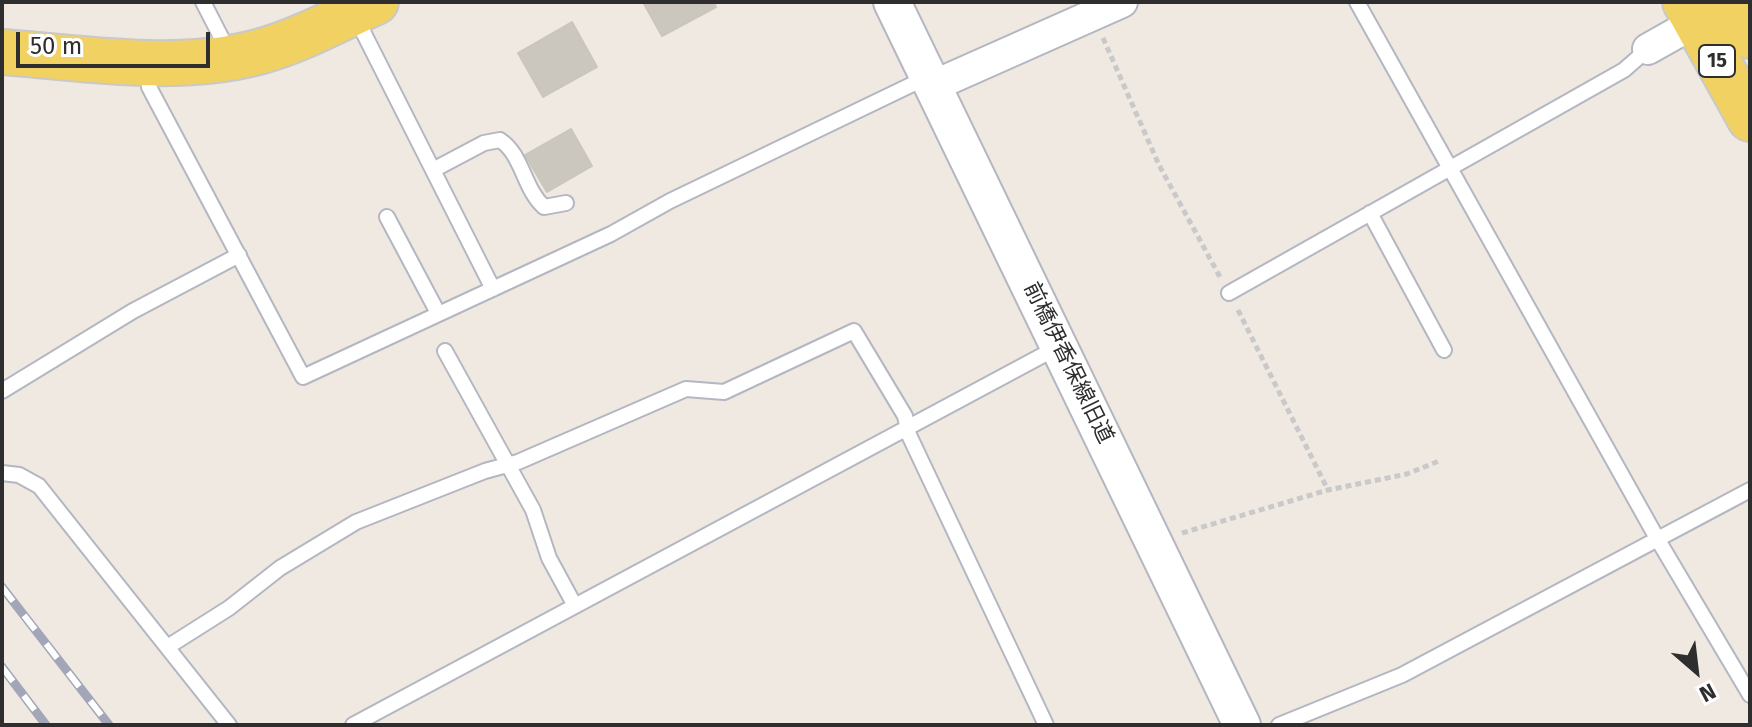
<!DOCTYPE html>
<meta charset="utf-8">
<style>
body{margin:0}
#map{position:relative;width:1752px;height:727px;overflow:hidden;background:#efe9e1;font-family:"Fira Sans",sans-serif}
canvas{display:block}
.frame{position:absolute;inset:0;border:4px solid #2e2e2e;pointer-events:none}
.north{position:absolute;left:1656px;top:631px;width:80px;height:80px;-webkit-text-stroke:6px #fff;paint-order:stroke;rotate:152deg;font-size:22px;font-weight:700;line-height:32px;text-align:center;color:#2e2e2e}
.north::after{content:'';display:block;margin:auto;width:28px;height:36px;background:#2e2e2e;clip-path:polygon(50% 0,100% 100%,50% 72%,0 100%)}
.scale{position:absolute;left:16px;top:32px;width:194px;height:36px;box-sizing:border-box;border:4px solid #2e2e2e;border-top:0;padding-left:10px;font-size:24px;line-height:28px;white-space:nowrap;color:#2e2e2e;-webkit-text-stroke:6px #fff;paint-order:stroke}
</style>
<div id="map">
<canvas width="1752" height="727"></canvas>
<div class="frame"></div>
<div class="north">N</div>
<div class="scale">50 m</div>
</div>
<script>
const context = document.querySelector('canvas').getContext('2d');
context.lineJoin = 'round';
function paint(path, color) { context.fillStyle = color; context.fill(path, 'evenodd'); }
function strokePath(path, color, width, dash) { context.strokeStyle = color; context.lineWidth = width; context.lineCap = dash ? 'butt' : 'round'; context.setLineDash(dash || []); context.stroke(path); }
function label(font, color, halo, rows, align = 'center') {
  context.font = font + ' "Fira Sans","Noto Sans JP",sans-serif'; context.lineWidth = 6; context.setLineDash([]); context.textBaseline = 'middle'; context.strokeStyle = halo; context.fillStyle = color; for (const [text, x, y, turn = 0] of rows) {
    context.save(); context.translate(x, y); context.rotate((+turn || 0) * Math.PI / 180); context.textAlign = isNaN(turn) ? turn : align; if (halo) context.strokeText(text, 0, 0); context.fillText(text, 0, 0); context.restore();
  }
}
const building = new Path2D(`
 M643,2H713L716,7L662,36Z
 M572,22L597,67L543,97L518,53Z
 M571,129L592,166L547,192L525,155Z`);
paint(building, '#cbc7bf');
strokePath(building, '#cbc5ba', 2);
const service = new Path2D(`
 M203,2L221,37L223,55
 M1357,2L1658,540L1750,695
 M355,16L493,289
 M149,69V87L303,377L611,234L670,201L915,83L928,85
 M433,170L484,143L500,140C523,155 523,188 544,207L566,203
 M1370,213L1444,350
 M387,217L438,313
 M1229,293L1624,70L1648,49
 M445,351L533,510L549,558L574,604
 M2,391L133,311L239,255
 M2,473L19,475L39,486L229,725
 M169,646L229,608L280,568L356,522L485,471L518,462L686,389L724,392L854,331L905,416L909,435L1046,725
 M353,725L1060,346
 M1279,725L1402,675L1750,490`);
const minor = new Path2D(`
 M1648,49L1712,13
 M933,86L1122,2`);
const tertiary = new Path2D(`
 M892,2L1242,725`);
const primary = new Path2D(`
 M1685,2L1750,119
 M1732,2L1750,36
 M2,52C86,58 175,74 258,52C299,41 337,20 376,2`);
strokePath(service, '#b4b7c1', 18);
strokePath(minor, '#b4b7c1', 34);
strokePath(tertiary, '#b4b7c1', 40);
strokePath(primary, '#c9c9c9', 48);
strokePath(new Path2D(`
 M1103,38L1159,165L1220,277
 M1238,310L1328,490
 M1182,533L1328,490L1407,474L1439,461`), '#c9c9c9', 5, [6, 4]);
strokePath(service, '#fff', 14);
strokePath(minor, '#fff', 30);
strokePath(tertiary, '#fff', 36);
strokePath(primary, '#f2d163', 44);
const rail = new Path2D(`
 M2,587L109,725
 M2,667L46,725`);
strokePath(rail, '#a3a6b8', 9);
strokePath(rail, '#fff', 6, [18]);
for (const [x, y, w] of [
 [1717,61,36]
]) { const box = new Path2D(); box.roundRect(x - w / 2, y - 16, w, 32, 6); context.fillStyle = '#fff'; context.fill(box); strokePath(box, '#2e2e2e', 2); }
label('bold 20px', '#2e2e2e', null, [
 ["15",1717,61]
]);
label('22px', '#2e2e2e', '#fff', [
 ["前橋伊香保線旧道",1068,363,64]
]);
</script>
